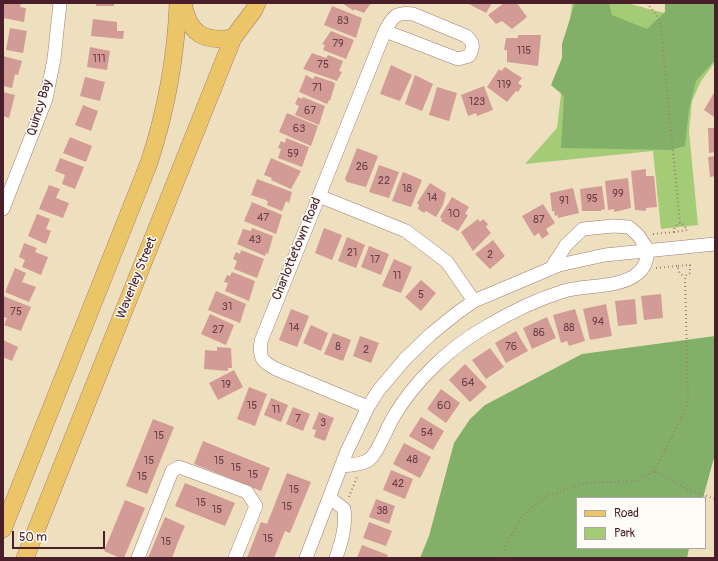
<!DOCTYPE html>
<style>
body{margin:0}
#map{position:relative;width:718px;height:561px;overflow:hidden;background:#eedfbe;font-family:Pangolin,sans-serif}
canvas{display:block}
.frame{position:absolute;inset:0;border:4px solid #4a1f2b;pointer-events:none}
.legend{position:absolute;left:576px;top:497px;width:130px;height:52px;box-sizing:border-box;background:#fdfcf7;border:1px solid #b5a4a5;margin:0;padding:5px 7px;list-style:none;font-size:12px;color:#4a1f2b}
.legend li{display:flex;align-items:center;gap:8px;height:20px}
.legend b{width:20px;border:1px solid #b5a4a5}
.scale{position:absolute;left:12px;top:531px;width:93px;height:18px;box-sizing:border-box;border:2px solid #4a1f2b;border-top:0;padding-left:5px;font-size:12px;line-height:14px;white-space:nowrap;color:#4a1f2b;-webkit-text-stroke:3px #fdfcf7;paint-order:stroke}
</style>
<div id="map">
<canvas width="718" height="561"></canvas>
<div class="frame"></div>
<ul class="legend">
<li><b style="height:5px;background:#edc569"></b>Road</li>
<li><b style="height:11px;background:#a4cc77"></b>Park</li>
</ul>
<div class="scale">50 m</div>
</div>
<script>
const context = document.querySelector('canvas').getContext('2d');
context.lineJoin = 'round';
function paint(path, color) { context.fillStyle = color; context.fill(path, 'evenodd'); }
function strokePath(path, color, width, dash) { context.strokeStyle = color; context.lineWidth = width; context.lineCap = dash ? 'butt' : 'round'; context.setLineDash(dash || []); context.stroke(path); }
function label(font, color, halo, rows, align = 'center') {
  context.font = font + ' Pangolin,sans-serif'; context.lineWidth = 3; context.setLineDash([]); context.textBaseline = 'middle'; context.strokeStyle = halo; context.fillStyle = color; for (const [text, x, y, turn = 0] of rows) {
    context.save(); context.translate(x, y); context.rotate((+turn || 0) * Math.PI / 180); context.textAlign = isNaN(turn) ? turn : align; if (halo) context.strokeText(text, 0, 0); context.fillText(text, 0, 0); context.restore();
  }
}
paint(new Path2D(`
 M572,3H627L660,12L715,22V62L701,81L692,101L689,131L698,225L661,229L653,151L525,164L557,128Z`), '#a4cc77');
paint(new Path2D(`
 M575,3H609L612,15L647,29L665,12V3H715V60L696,81L689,109L685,146L671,150L561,148L564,96L551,85L562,58V44Z
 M715,336V454L703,498H577V548H689L687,558H420L429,536L454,443L470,419L485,405L582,354Z`), '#83b068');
paint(new Path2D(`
 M4,3H21L20,7L26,8L24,22L3,18Z
 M96,3H114V6H96Z
 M342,3H371L364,13L354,9V11Z
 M467,3H492L486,13Z
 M504,3H517L527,17L512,29L502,21L496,24L488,15Z
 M332,6L362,18L356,38L324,25Z
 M93,19L117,22V31H124L123,39L91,36Z
 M10,28L27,31L23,53L6,50Z
 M331,31L354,40L346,59L323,50L325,45L322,44Z
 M518,35H541L538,66L507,62V50H504L506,38H518Z
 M90,47L110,51L107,70L87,67Z
 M312,53L326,58L328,55L343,61L339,71L342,72L337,81L303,69Z
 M3,56L22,61L18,75L15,74L12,88L3,86Z
 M391,65L412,75L400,101L380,94Z
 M505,67L522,78L518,83L522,86L518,92L516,91L507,102L487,87L499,69L501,71Z
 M306,75L313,79L315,76L333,82L335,84L330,101L329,100L327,104L299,92Z
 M415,75L433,84L422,111L405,104Z
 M85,77L105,82L100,101L80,96Z
 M484,86L493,110L477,116L476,113L468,116L461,95Z
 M437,87L457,93L449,121L429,115Z
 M715,91V115L714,117L704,110Z
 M3,92L15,95L9,118L3,116Z
 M298,97L302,99L303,97L325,106L319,125L295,115L299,106L295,104Z
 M83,105L98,111L91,131L75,125Z
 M287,113L318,126L311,146L279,132Z
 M708,128H715V152L709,153Z
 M70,137L92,146L86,162L63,153Z
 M286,138L309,147L302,167L278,158L281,149L278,148L281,141L285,143Z
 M357,148L378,156L366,187L347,182L345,179Z
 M715,156V176L710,177L708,157Z
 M60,158L84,167L75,189L62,184L65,175L55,171Z
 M271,158L301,171L291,189L271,180L272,178L264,175Z
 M379,165L399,172L389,198L369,192Z
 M646,169V176H654L657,207L646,208V211L635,210L631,171Z
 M403,172L422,180L411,207L392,201Z
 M628,178L631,208L614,212V209L608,210L605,181Z
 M257,179L292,192L289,203L286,201L282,211L267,205L268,202L266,200L251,195Z
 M430,183L446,193L443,205L436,217L426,211L424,213L418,209L419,205L417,203Z
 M49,185L60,189L56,198L69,203L63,218L39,209Z
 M602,186L605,209L601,210V211H582L580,189Z
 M573,188L579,213L558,218V215L555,216L554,211H552L550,193Z
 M452,197L469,207L465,214L468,215L458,231L441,221L442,219L440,217Z
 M252,202L282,215L276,234L244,221Z
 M543,204L555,223L546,229L549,234L542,239L539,233L534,236L522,216Z
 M37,214L50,219L46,229L51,231L46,244L28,236Z
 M478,219L480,222L483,219L488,224L486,227L491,233L473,251L461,232Z
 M252,228L273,236L268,254L266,253L265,256L237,244L243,229L251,231Z
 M324,228L342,235L332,260L315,253Z
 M347,237L365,245L356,268L338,261Z
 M493,240L505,256L490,269L475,254Z
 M24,243L37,248L35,252L48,257L41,275L22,267L25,260L19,257Z
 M369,246L389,254L381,275L361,267Z
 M241,250L264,259L257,278L234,269L237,261L233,259L236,252L240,254Z
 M394,259L412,267L401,293L382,286Z
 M15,268L26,273L22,282L36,287L29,302L5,292Z
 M232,272L255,281L249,301L225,291L228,283L224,282L227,275L230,276Z
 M421,280L436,293L421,311L405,297Z
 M216,291L246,304L240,323L208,310Z
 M661,294L663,318L644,320L641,296Z
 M3,296L31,307L21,331L4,325L7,318L3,317Z
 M635,299L637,324L618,326L615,301Z
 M606,304L612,336L590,340L583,309Z
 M291,309L309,316L297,347L279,340Z
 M575,309L585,341L569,346L567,341L561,343L553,315Z
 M210,314L234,325L226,345L201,334Z
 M547,317L556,338L532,349L523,328Z
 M311,325L328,333L321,351L303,343Z
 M516,331L528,351L506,363L495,343Z
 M333,333L351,340L343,361L324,354Z
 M360,336L379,343L371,363L353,356Z
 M3,340L18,347L12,361L3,357Z
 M217,347L231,348L232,368H228V371L204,369L205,350L217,351Z
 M490,348L504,367L486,379L472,360Z
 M465,364L487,387L470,402L449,380Z
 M234,370L243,387L218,400L209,383Z
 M249,387L267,394L255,426L237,419Z
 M441,389L460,403L446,423L427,409Z
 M271,398L288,405L281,422L264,415Z
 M293,407L310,414L303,431L286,424Z
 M319,412L334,418L325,441L314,437L316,430L312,429Z
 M421,417L444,431L433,450L409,436Z
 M153,419L174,427L147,494L126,486Z
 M203,441L270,468L261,491L194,464Z
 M404,443L431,457L420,478L393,464Z
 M391,470L413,479L405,499L383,490Z
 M287,473L311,482L290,533L285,531L274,558H247L261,522L267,524Z
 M185,483L235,503L225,526L175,506Z
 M376,499L395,506L389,524L369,517Z
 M125,500L145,508L124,558H120L104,551Z
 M165,517L185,526L178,542L172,558H148Z
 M369,522L392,531L386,546L363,538Z
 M362,545L388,555L386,558H357Z`), '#d39b95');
const minor = new Path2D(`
 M319,196L406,231L447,262L474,301
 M3,209L46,99L54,59L60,3
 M368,407L276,369C261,361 259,358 261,341L385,31C393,16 396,12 413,14L466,36C474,42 474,48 469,56L458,59L385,31
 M341,466C351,465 362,465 370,459C379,451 387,427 394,416C415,381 449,348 484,328C509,313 535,300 564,291C585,285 620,288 637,274C645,268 647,260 648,250L638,235L629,227L613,226L583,229L566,245L552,267
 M330,498L344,509C346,527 342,540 336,558
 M138,558L172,471L179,467L247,492L256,506L235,558
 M306,558L347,451L368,407L378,391L405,359L431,334L457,313L474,301L559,265L605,255L715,244`);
const major = new Path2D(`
 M183,3C189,34 203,42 233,38
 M3,529L149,163C166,111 176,57 178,3
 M25,558L233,38L254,10L257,3`);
strokePath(minor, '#9c7f74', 14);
strokePath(major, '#9c7f74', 18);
strokePath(new Path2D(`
 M647,3L660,20L680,223L684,225L687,230L674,232L675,226L680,223
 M653,234L674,232
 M656,268L677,266
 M654,471L685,411L688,402L685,276L690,273V265L677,266L680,274L685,276
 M349,497L357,477
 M503,558L506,545L523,515L547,496L586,483L637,481L654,471L685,488L715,499`), '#9c7f74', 2, [1, 3]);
strokePath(minor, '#fff', 13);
strokePath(major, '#edc569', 17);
label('11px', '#6c3e46', null, [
 ["83",343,21],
 ["79",338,44],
 ["115",524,51],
 ["111",99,59],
 ["75",323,65],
 ["119",504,85],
 ["71",317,88],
 ["123",477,102],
 ["67",310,111],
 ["63",299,129],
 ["59",293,154],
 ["26",362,167],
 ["22",384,181],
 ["18",407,189],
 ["99",618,194],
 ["14",432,198],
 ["95",592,199],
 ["91",564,201],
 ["10",454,214],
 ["47",263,218],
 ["87",539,220],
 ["43",255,240],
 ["21",352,253],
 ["2",490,255],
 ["17",375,260],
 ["11",397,276],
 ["5",421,295],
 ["31",227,307],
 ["75",16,312],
 ["94",598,322],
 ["14",294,328],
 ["88",569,328],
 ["27",218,330],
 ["86",539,333],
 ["8",338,347],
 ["76",511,347],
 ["2",366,350],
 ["64",468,383],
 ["19",226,385],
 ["15",252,406],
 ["60",444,406],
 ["11",276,410],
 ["7",298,419],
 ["3",323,423],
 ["54",427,433],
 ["15",159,436],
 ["48",412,460],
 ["15",149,461],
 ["15",219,461],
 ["15",236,468],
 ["15",253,475],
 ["15",142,477],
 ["42",398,484],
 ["15",294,490],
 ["15",201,503],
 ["15",287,507],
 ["15",217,510],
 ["38",382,511],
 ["15",268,539],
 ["15",166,542]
]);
label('13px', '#4a1f2b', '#fdfcf7', [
 ["Quincy Bay",40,108,-73],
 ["Charlottetown Road",297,249,-68],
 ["Waverley Street",137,278,-68]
]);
</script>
